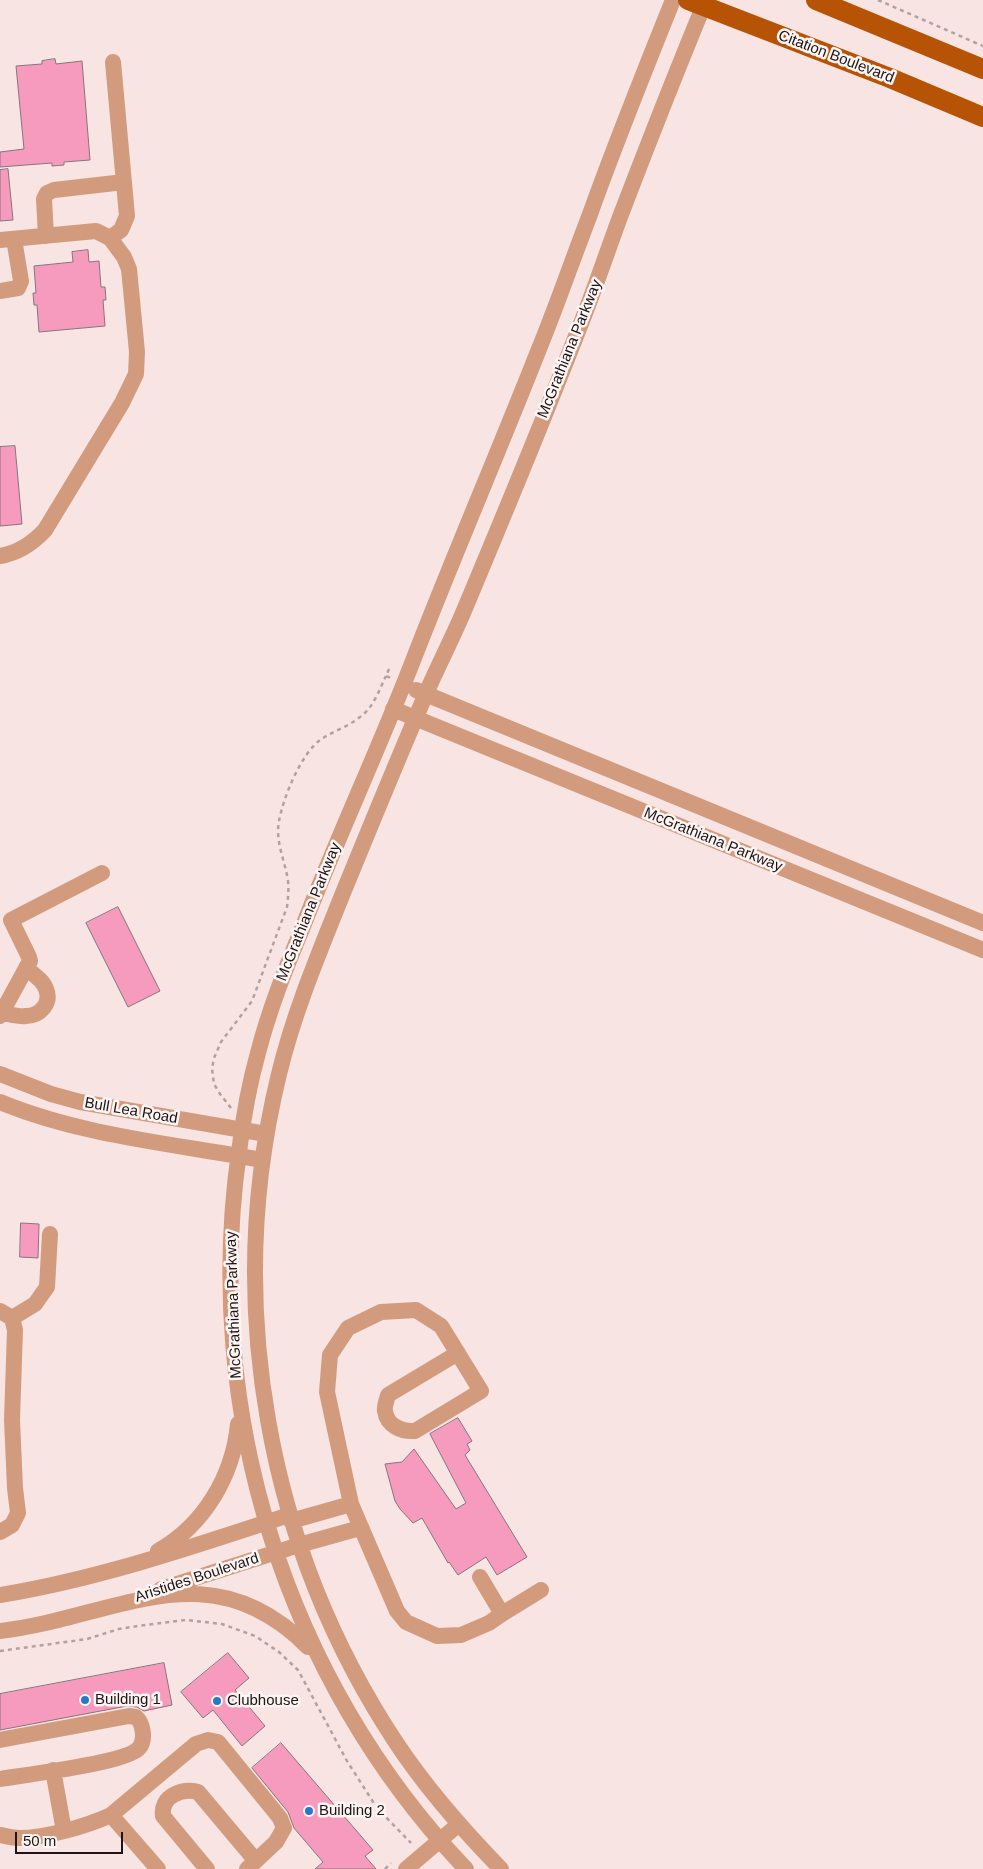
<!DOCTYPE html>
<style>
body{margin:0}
#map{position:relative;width:983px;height:1869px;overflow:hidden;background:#f8e4e3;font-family:Arial,sans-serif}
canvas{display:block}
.scale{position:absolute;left:15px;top:1832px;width:108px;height:22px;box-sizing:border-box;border:2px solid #1d1616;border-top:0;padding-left:6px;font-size:15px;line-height:18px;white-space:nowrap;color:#1d1616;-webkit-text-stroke:4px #fdf5f4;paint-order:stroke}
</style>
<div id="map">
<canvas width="983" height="1869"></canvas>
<div class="scale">50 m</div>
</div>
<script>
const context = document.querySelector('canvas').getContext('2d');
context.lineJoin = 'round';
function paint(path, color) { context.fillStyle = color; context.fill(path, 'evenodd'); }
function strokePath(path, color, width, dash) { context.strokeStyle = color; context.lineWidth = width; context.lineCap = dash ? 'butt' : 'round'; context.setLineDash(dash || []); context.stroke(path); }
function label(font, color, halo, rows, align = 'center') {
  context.font = font + ' Arial,sans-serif'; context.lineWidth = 5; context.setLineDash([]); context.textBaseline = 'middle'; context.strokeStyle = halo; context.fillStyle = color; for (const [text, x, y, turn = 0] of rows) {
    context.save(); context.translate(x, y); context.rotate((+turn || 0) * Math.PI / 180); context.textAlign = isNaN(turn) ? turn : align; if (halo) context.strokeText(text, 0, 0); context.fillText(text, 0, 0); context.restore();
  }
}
const building = new Path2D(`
 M55,59L56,64L82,61L90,160L64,162V165L52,166V163L0,167V152L24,149L16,66L42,64V61Z
 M8,169L13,220L0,221V170Z
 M88,250L89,262L99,261L101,287H105L106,300H103L105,326L39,332L37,305H34L33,293H36L34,266L73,262L72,252Z
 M15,446L22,524L0,526V447Z
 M118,907L160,991L128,1007L86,923Z
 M21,1223L39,1224L38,1258L20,1257Z
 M458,1418L472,1441L467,1444L470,1450L465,1455L527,1557L497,1575L486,1557L458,1575L449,1562L448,1563L422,1518L413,1523L400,1509L395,1501L385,1464L402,1462L414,1449L456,1509L466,1503L430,1434Z
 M228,1653L249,1678L235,1690L265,1726L242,1746L213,1710L203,1718L181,1692Z
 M164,1663L172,1705L144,1711L137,1707L127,1706L0,1730V1694Z
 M281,1743L373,1850L365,1856L376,1869H315L323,1862L294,1828L288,1812L252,1768Z`);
paint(building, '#f69bbd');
strokePath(building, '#86757b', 1);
strokePath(new Path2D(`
 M878,0L983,46
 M389,669L386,676L391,678
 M231,1108L220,1094L214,1084L212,1069L214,1058L221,1042L252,1001L287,907C288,898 289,890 288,881C285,860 275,842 279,821C283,798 301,754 320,740C333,731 348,727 360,717C374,707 379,690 386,676
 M0,1651L87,1639L119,1629L138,1626L186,1620L222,1624L255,1636L279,1652L298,1670L347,1761L377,1808L411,1843
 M385,1869L391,1863`), '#b1a2a1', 2.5, [4, 4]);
strokePath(new Path2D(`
 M46,236L44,199L47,193L54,190L124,182
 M110,238L121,230L127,216L113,62
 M0,240L96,231L110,238L124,257L129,269L137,352L136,374L122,403L45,530C32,544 18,553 0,556
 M0,291L18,288L21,281L14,239
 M416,690L983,923
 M393,709L983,950
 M2,1013C9,1014 18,1017 26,1016C40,1016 52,1003 46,989C43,980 33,974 26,968
 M0,1016L30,961L29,957L11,920L102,873
 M0,1074L51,1094L80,1102L266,1134
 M0,1102C82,1136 175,1144 262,1160
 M0,1311L12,1318L15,1330L12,1420L15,1488L18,1513L12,1525L0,1532
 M12,1318L35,1304L47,1287L50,1234
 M458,1353L388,1395C387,1400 384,1406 385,1411C387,1426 402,1432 415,1431L481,1391L441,1326L416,1310L381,1312L348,1328L330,1355L327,1392L351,1504L397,1611L406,1622L437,1636L461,1635L489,1623L502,1614L480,1577
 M291,1521L351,1504
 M158,1551C204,1525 233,1476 238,1424
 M161,1589L299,1545L360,1528
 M0,1595C98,1579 195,1546 289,1515
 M502,1614L541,1590
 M0,1631C115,1618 208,1546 308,1647
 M0,1740L129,1716L136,1717C143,1723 146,1740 139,1748C127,1763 24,1775 0,1779
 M53,1770L64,1831
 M111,1815L196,1744L208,1740L218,1742L280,1818L284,1828L276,1842L247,1869
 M0,1835C6,1836 13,1838 19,1838C46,1838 87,1826 111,1815L158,1869
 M207,1869L163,1816C160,1796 182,1788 198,1792L256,1861
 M406,1869L459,1824
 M466,1869C285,1679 202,1411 239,1152C243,1119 249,1085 258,1053C269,1010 285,970 302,929C337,838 379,749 414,658C454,555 498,453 539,349C557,305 572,261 589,217C615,144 644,72 673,0
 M501,1869C463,1830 427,1789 397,1744C267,1548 223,1303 279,1074C294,1012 319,953 343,893C370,827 397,761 425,696C437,668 451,641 463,613C502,520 541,426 578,331C593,294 606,255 620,217C648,144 676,72 706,0`), '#d39b7e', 16);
strokePath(new Path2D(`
 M688,0L890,78L983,117
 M816,0L983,69`), '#b65305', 20);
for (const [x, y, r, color] of [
 [85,1700,5,"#2679c8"],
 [217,1701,5,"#2679c8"],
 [309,1811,5,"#2679c8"]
]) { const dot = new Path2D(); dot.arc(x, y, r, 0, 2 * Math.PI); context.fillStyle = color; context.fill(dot); strokePath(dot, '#fdf5f4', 2); }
label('15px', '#1d1616', '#fdf5f4', [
 ["Citation Boulevard",836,57,21],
 ["McGrathiana Parkway",570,349,-68],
 ["McGrathiana Parkway",713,840,22],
 ["McGrathiana Parkway",309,912,-68],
 ["Bull Lea Road",131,1111,10],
 ["McGrathiana Parkway",234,1305,-92],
 ["Aristides Boulevard",197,1578,-18]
]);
label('15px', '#1d1616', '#fdf5f4', [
 ["Building 1",95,1700],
 ["Clubhouse",227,1701],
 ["Building 2",319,1811]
], 'left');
</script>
